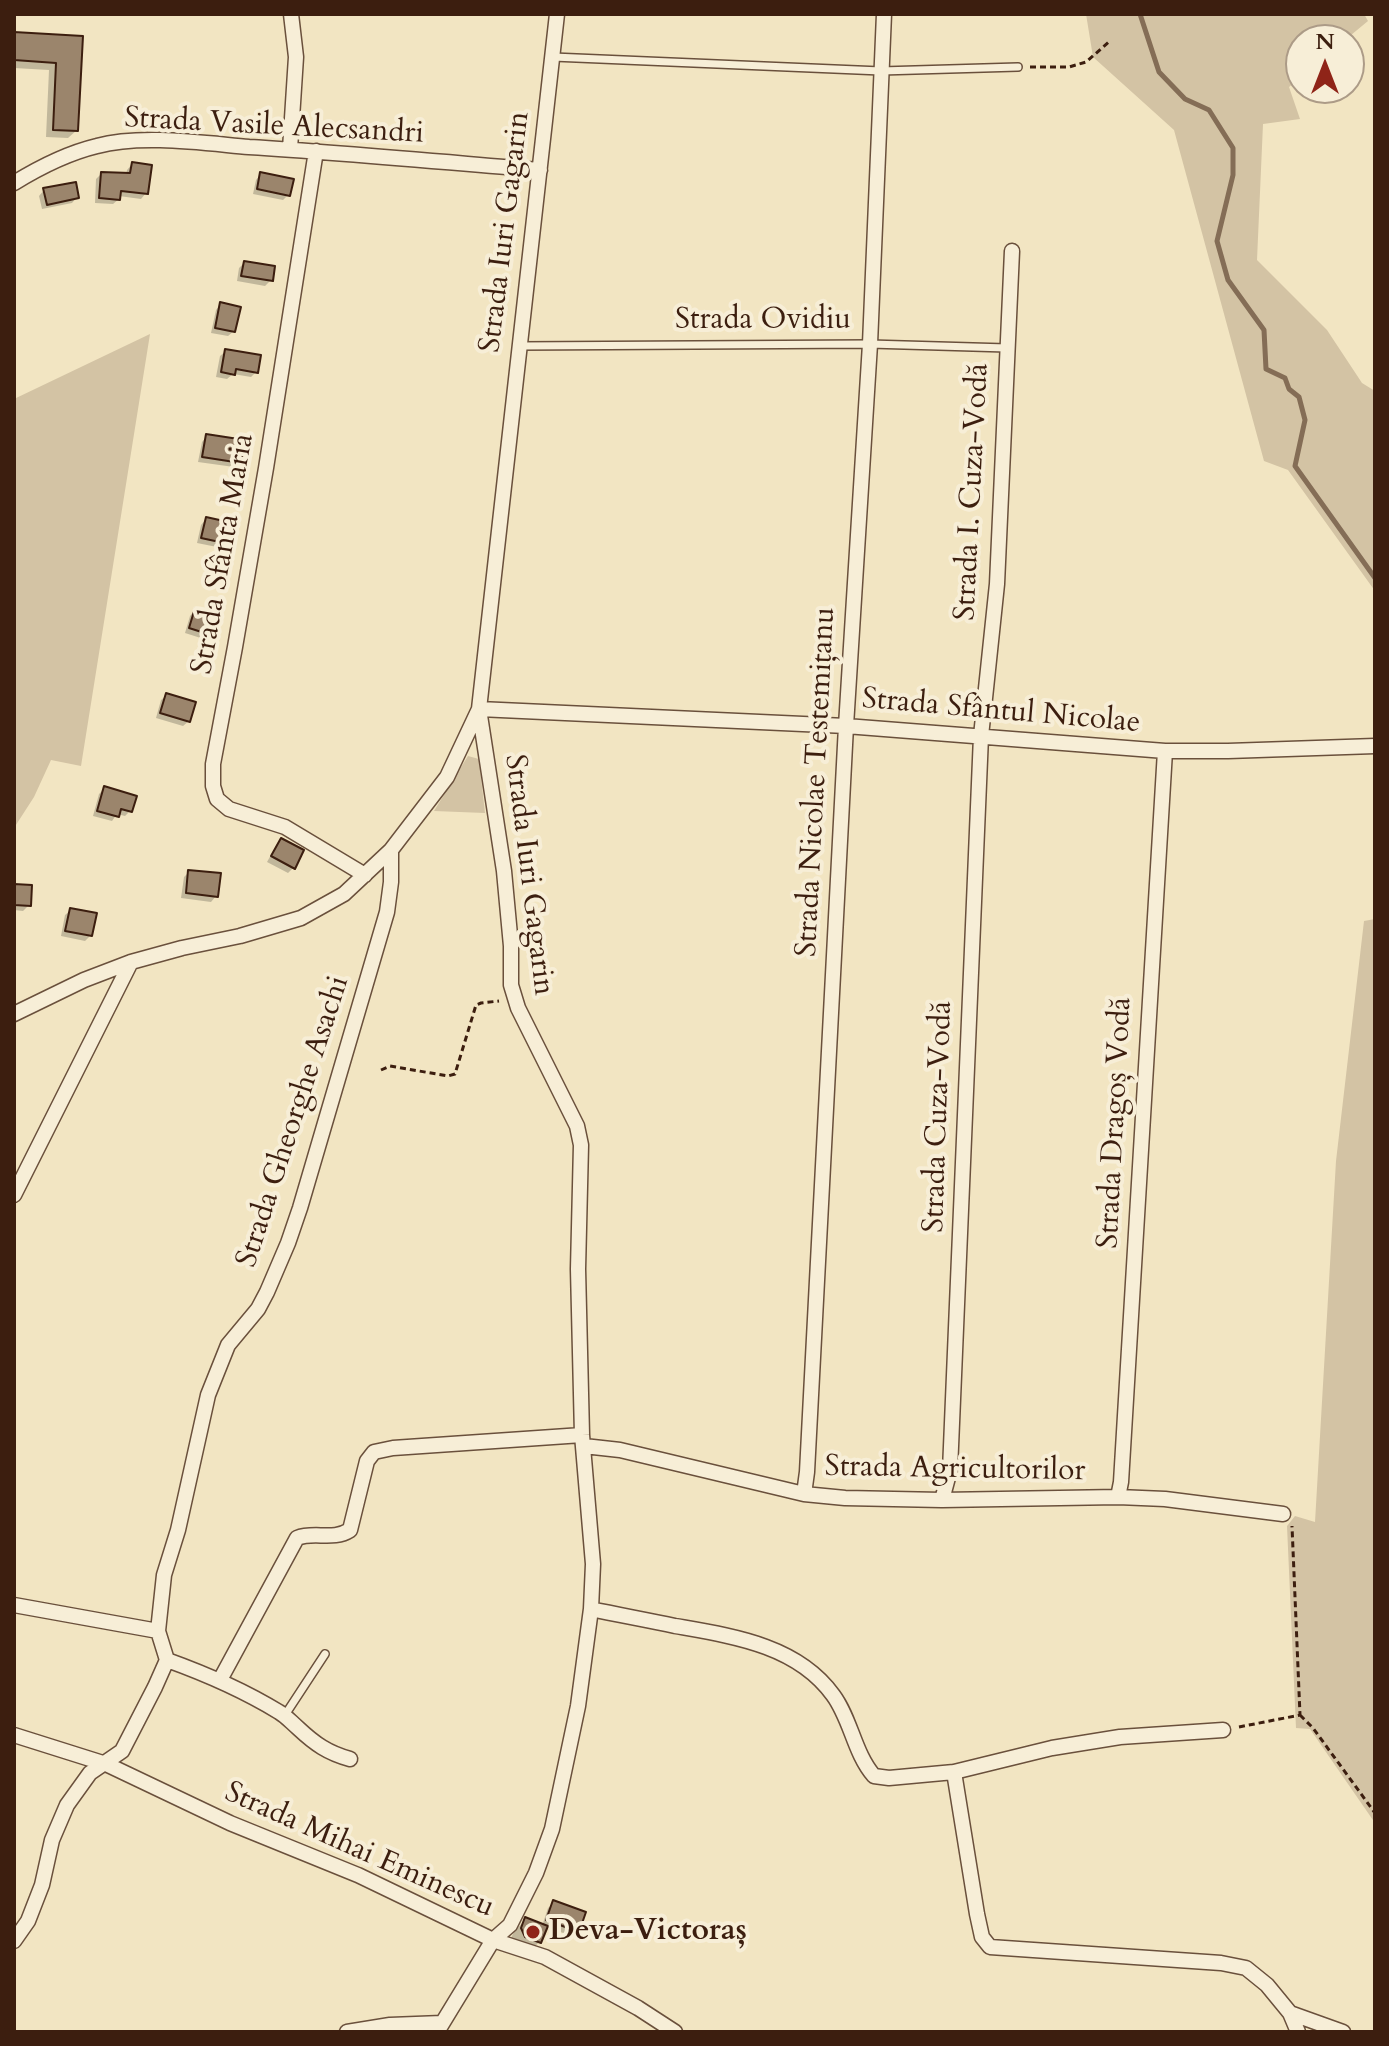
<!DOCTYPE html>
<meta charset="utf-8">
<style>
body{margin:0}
#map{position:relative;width:1389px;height:2046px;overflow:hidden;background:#f2e5c2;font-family:Cardo,serif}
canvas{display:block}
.frame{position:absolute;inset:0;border:16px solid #3c1e0f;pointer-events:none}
.north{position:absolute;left:1285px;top:24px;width:80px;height:80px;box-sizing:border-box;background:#f7eed7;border:2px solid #ac9b87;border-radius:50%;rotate:0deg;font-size:22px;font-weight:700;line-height:32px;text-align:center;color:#3c1e0f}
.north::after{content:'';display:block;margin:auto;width:28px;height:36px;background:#8f2418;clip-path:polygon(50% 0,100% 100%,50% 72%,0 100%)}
</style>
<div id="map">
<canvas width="1389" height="2046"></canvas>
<div class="frame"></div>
<div class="north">N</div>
</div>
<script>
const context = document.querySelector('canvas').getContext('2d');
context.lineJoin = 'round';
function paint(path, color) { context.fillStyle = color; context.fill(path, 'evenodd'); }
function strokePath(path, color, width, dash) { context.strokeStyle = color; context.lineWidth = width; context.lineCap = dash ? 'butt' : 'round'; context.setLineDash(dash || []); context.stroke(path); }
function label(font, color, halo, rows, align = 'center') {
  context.font = font + ' Cardo,serif'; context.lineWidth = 8; context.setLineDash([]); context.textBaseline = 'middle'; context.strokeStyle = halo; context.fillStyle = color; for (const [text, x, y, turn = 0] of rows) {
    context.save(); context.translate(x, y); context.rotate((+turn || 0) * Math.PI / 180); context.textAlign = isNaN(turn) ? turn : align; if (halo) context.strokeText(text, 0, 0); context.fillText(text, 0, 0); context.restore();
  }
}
paint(new Path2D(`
 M1086,14H1306L1307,16L1313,14H1364L1368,21L1345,40H1301V77L1289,87L1300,119L1263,124L1257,260L1327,330L1362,383L1375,391V591L1288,470L1264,461L1174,130L1093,57Z
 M150,334L81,766L51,760L34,797L14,828V399Z
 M468,756L479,759L485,813L434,811Z
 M1375,919V1823L1310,1729L1296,1728L1287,1526L1295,1516L1315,1522L1336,1161L1364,921Z`), '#d3c3a4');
paint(new Path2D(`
 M14,34L81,38L77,130L68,138L46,137L49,70L14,68Z
 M132,164L146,193L141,199L119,196V199L113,204L95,203L96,179L101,174L126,175L127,170Z
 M261,174L288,195L283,200L253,194L256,180Z
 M44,190L77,197L72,203L42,209L39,196Z
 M244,263L271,280L265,286L237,281L239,268Z
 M221,304L234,331L228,336L211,333L216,310Z
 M226,351L256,372L251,377L233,374L227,379L216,377L220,356Z
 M207,436L239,462L234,467L198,462L202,442Z
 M206,519L227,543L222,548L197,543L201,525Z
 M195,610L212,635L207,640L185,633L190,616Z
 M167,695L189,721L183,726L156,718L161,700Z
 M105,788L130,811L125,816L117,814L112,821L93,816L99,794Z
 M281,840L302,851L293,868L288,873L267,862L276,846Z
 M189,872L216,896L211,902L181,898L184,877Z
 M14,886L29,905L23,911L14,910Z
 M71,910L91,935L85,941L61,936L65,915Z
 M554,1903L577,1931L572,1936L546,1927L539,1942L528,1954L510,1940L514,1932L525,1920L542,1926L548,1908Z`), '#0003');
strokePath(new Path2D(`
 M1140,14L1159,72L1185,99L1209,110L1233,148V175L1217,241L1228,280L1264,330L1266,369L1285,378L1289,389L1299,397L1305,420L1295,466L1375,578`), '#846d56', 5);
const building = new Path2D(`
 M14,32L83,36L78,131L53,130L56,63L14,60Z
 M132,162L152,165L148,194L121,191L120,200L99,198L101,172L130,173Z
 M260,172L294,179L290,196L257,189Z
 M76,182L79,198L47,205L43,188Z
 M244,261L275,266L273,281L241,276Z
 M220,302L241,307L235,332L215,328Z
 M225,349L261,355L258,373L236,369L235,375L221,372Z
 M206,434L245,440L241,463L202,457Z
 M206,517L233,523L229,544L201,538Z
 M195,608L220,616L214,636L189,628Z
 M166,693L196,702L190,722L160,713Z
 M104,786L137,796L132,812L121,809L119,817L97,811Z
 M281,838L304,850L295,869L271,856Z
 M188,870L221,873L218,897L186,893Z
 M14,884L32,885L31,906L14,905Z
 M70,908L97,913L92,936L65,931Z
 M553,1900L586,1912L579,1932L546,1920Z
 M525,1917L548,1926L541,1943L525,1937L521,1928Z`);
paint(building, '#9b856c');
strokePath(building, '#3c1e0f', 2);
const lane = new Path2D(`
 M553,57L881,71L1018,67
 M519,346L870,344L1007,348
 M285,1715L325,1654`);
const street = new Path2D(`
 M290,149L296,57L291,14
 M316,151L266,468L235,647L213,764V786L217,799L229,809L285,827L365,875
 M14,183C40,167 68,153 97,146C141,134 203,143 249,147C346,153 443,162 540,170
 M14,1014L84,980L131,962L182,948L240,936L301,918L344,894L391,850L447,777L479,709L846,726L1165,751H1228L1375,746
 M14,1195L131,962
 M584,1446L620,1450L804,1494L845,1498L942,1500L1118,1497L1165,1499L1283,1514
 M804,1494L807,1472L846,726L870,344L884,14
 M1118,1497L1121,1482L1165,751
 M942,1500L950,1470L981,736L997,584L1012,251
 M14,1605L158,1631
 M591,1609C619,1615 647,1620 675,1626C732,1636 797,1645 833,1695C851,1719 854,1753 874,1776L889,1778L954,1772L1052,1748L1120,1737L1223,1730
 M167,1660C206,1674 243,1690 279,1712C286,1716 291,1722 298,1728C315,1744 328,1753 350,1759
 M220,1680L297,1538C314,1531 333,1541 350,1530L367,1461L374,1452L393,1448L582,1435
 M14,1735L106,1764L230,1823L358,1875L493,1940L545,1957L638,2008L675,2032
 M954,1772L977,1914L982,1937L990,1947L1221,1963L1246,1968L1267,1985L1290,2013L1343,2032
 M14,1941L28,1921L42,1885L52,1840L67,1805L90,1773L122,1751L155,1687L167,1660L158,1631L164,1575L178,1530L208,1395L228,1345L258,1309L267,1292L288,1243L300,1208L387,912L391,882V850
 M1290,2013L1298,2032
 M347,2032L390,2025L442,2023
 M437,2032L493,1940L510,1925L536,1873L552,1829L578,1706L591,1609L593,1564L582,1435L578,1269L581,1145L577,1126L518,1008L511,985V946L504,871L479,709L557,14`);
strokePath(lane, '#6a503c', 10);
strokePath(street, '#6a503c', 17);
strokePath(new Path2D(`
 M1030,67H1069L1086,62L1110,41
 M381,1070L390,1066L448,1076L455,1074L476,1005L481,1003L499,1001
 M1300,1715L1313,1728L1375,1813
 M1239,1727L1300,1715L1292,1526`), '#3c1e0f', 3, [6, 4]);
strokePath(lane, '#f7eed7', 7);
strokePath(street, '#f7eed7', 14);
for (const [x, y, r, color] of [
 [533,1932,8,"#8f2418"]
]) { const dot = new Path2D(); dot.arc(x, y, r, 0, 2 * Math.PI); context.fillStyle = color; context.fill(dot); strokePath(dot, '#f7eed7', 3); }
label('30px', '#3c1e0f', '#f7eed7', [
 ["Strada Vasile Alecsandri",274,127,3],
 ["Strada Iuri Gagarin",506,232,-83],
 ["Strada Ovidiu",763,321],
 ["Strada I. Cuza-Vodă",973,492,-87],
 ["Strada Sfânta Maria",224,554,-80],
 ["Strada Sfântul Nicolae",1001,712,5],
 ["Strada Nicolae Testemițanu",817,782,-87],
 ["Strada Iuri Gagarin",528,875,83],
 ["Strada Cuza-Vodă",939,1117,-88],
 ["Strada Gheorghe Asachi",294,1122,-72],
 ["Strada Dragoș Vodă",1116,1123,-87],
 ["Strada Agricultorilor",955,1470,1],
 ["Strada Mihai Eminescu",359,1851,24]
]);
label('bold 30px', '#3c1e0f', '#f7eed7', [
 ["Deva-Victoraș",549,1932]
], 'left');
</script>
